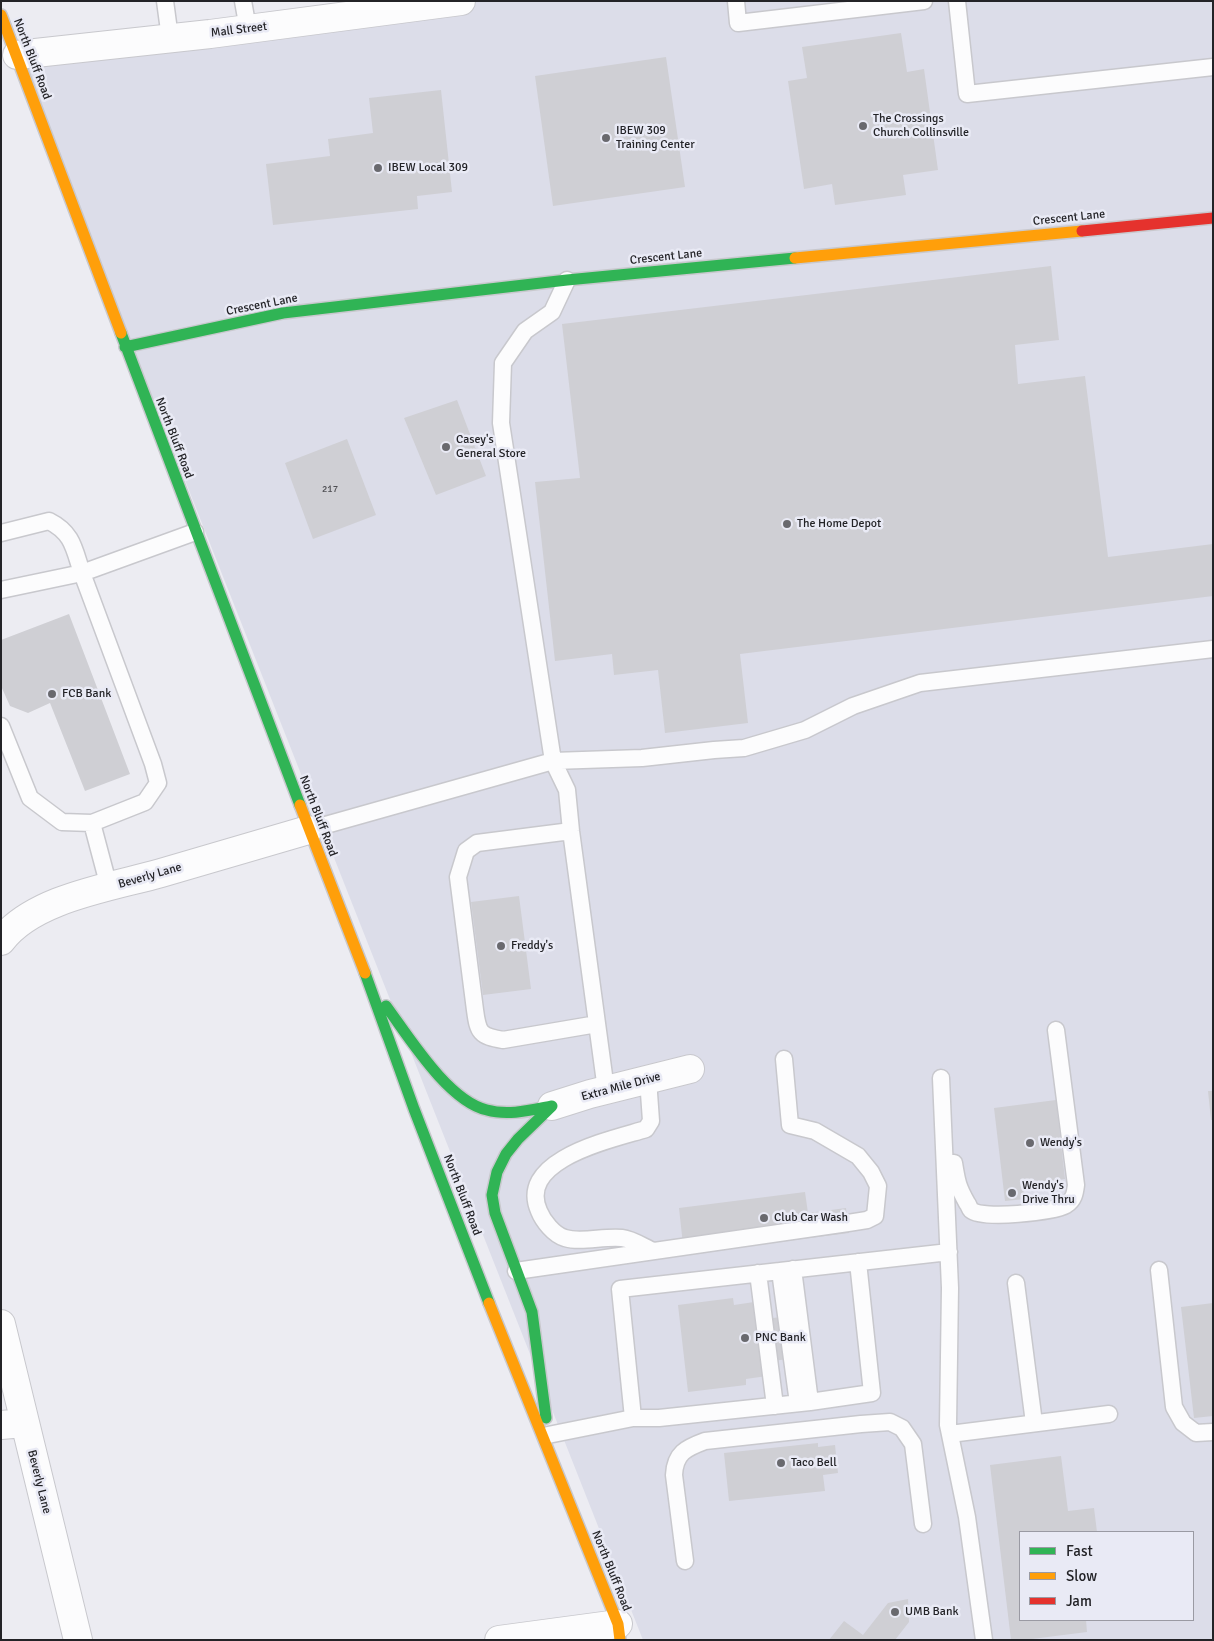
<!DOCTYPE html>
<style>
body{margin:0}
#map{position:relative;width:1214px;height:1641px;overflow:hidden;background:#ececf2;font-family:Signika,sans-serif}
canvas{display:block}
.frame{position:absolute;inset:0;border:2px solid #232327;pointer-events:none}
.legend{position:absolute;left:1019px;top:1531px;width:175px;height:90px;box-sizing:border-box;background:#e9eaf5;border:1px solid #9a9aa3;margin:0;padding:6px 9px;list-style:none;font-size:15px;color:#232327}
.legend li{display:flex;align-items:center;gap:10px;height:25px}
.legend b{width:25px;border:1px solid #9a9aa3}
</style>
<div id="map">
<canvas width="1214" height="1641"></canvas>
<div class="frame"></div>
<ul class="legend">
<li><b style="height:6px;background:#30b455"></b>Fast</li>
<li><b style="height:6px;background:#ff9f0a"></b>Slow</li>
<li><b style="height:6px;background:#e5322d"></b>Jam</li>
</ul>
</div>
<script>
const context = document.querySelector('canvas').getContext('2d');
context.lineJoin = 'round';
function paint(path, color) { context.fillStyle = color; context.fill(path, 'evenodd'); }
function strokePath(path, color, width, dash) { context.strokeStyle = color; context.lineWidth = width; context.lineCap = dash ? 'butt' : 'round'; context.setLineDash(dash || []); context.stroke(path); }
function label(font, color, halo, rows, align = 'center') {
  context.font = font + ' Signika,sans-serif'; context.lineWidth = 5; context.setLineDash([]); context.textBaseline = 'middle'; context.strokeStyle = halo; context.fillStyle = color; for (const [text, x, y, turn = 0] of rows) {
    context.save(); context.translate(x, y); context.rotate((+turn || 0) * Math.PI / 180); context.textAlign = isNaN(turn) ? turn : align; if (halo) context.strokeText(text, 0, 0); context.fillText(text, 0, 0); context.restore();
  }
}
paint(new Path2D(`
 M444,1H1213V1640H643L17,55ZM1020,1532H1193V1620H1020Z`), '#dcdde9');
paint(new Path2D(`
 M901,33L907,72L924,69L938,170L903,175L906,195L835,205L832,184L804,189L788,81L807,78L802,47Z
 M666,57L685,187L553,206L535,76Z
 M441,90L452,192L417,196L418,209L273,225L266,164L330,156L328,139L373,133L369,98Z
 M1051,266L1059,340L1015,345L1018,384L1085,376L1108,557L1213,544V596L740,654L748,723L665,733L658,670L614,675L612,654L555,661L535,482L580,478L562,324Z
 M457,400L486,476L436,495L404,418Z
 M347,439L376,515L313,539L285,463Z
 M69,614L130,774L85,791L50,703L28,713L10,706L1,686V640Z
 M519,896L531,989L483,995L471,902Z
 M1208,1091H1213V1120H1211Z
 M1056,1100L1065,1179L1023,1184L1025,1199L1005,1201L994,1108Z
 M805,1192L808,1213L846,1208L849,1233L684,1254L679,1208Z
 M733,1298L734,1305L754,1302L756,1320L806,1314L811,1356L765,1362L767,1376L746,1379V1385L688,1392L678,1305Z
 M1213,1303V1416L1194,1418L1181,1307Z
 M818,1443V1447L835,1445L838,1473L823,1475L825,1491L729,1501L724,1453Z
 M1061,1456L1068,1511L1094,1508L1097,1532H1020V1620H1086L1087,1632L1024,1640H1011L990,1465Z
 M908,1599L909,1622L895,1640H829L844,1621L863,1635L888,1603Z`), '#cfcfd4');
const lane = new Path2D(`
 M165,1L170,38
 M243,1L248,29
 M736,1L738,23L924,1
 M957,1L967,94L1213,67
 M567,280L552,312L525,331L503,363L501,423L553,761L567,790L571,831L606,1090
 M1,533L49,521C73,533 74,549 82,573L1,590
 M1,726L30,798L62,822L92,823
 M308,830L553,761L642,758L714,750L744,748L805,730L853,706L920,683L1213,649
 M571,831L477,843L466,851L458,877L475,1010C478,1033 480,1036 503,1040L597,1024
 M109,887L92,823L145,802L158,783L153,764L82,573L195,532
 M941,1078L950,1288L948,1425L967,1517L984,1640
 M648,1079L651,1121L646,1129C614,1139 516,1159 539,1211C543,1221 554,1235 565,1238C581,1243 604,1236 622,1238C632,1239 644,1247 653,1251
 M954,1163C957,1182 958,1187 967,1203C969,1205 969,1208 971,1210C982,1220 1054,1212 1066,1205C1074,1200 1075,1193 1076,1185L1056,1030
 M793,1269L810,1402
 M1159,1270L1174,1407L1183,1423L1196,1433L1213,1432
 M516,1271L848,1223L867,1220L875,1216L878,1186L871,1172L858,1156L815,1131L790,1125L784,1059
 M780,1271L798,1403
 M758,1273L775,1406
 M1016,1283L1034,1423
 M633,1418H659L810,1402L872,1393L858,1262
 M950,1434L1109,1414
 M548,1435L633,1418L620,1289L949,1252
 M685,1561L674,1475C675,1453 686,1448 705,1441L861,1424L890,1422L902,1428L913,1444L923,1524`);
const street = new Path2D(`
 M17,55L210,34L461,1
 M1,941C33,898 112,887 161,873C210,859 259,844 308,830
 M552,1106L590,1094L690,1069
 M1,1324L78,1640
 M1,1425L24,1423
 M499,1640L618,1624`);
const fast = new Path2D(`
 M121,333L300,805
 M125,347L283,313L567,280L795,258
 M365,973L414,1109L489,1303
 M386,1006C409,1037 448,1101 487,1110C508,1116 531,1110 552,1106
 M546,1418L532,1312L495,1213L492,1195L497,1172L506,1154L518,1139L552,1106`);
const slow = new Path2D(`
 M1,15L121,333
 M795,258L1082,231
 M300,805L365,973
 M489,1303L618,1624L620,1640`);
const jam = new Path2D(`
 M1082,231L1213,218`);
strokePath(lane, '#c8c8cd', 19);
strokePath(street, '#c8c8cd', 30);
strokePath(fast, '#c8c8cd', 14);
strokePath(slow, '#c8c8cd', 14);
strokePath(jam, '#c8c8cd', 14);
strokePath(lane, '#fcfcfd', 16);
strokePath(street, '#fcfcfd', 28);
strokePath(fast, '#30b455', 11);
strokePath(slow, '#ff9f0a', 11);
strokePath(jam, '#e5322d', 11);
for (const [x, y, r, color] of [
 [863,126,5,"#69696e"],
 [606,138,5,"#69696e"],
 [378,168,5,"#69696e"],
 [446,447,5,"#69696e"],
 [787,524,5,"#69696e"],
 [52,694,5,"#69696e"],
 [501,946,5,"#69696e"],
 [1030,1143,5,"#69696e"],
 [1012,1193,5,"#69696e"],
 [764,1218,5,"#69696e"],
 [745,1338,5,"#69696e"],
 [781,1463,5,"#69696e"],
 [895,1612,5,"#69696e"]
]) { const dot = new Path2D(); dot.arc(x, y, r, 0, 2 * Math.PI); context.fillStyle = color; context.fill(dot); strokePath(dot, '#e9eaf5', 2); }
label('10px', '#4e4e52', null, [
 ["217",330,489]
]);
label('12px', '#232327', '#e9eaf5', [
 ["Mall Street",239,30,-7],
 ["North Bluff Road",32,59,69],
 ["Crescent Lane",1069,218,-6],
 ["Crescent Lane",666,257,-6],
 ["Crescent Lane",262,305,-11],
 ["North Bluff Road",174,438,69],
 ["North Bluff Road",318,816,69],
 ["Beverly Lane",150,876,-16],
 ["Extra Mile Drive",621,1087,-15],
 ["North Bluff Road",462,1195,69],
 ["Beverly Lane",39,1482,76],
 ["North Bluff Road",611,1571,68]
]);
label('12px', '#232327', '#e9eaf5', [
 ["The Crossings",873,119],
 ["Church Collinsville",873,133],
 ["IBEW 309",616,131],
 ["Training Center",616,145],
 ["IBEW Local 309",388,168],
 ["Casey's",456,440],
 ["General Store",456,454],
 ["The Home Depot",797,524],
 ["FCB Bank",62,694],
 ["Freddy's",511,946],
 ["Wendy's",1040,1143],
 ["Wendy's",1022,1186],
 ["Drive Thru",1022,1200],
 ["Club Car Wash",774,1218],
 ["PNC Bank",755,1338],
 ["Taco Bell",791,1463],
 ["UMB Bank",905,1612]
], 'left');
</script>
